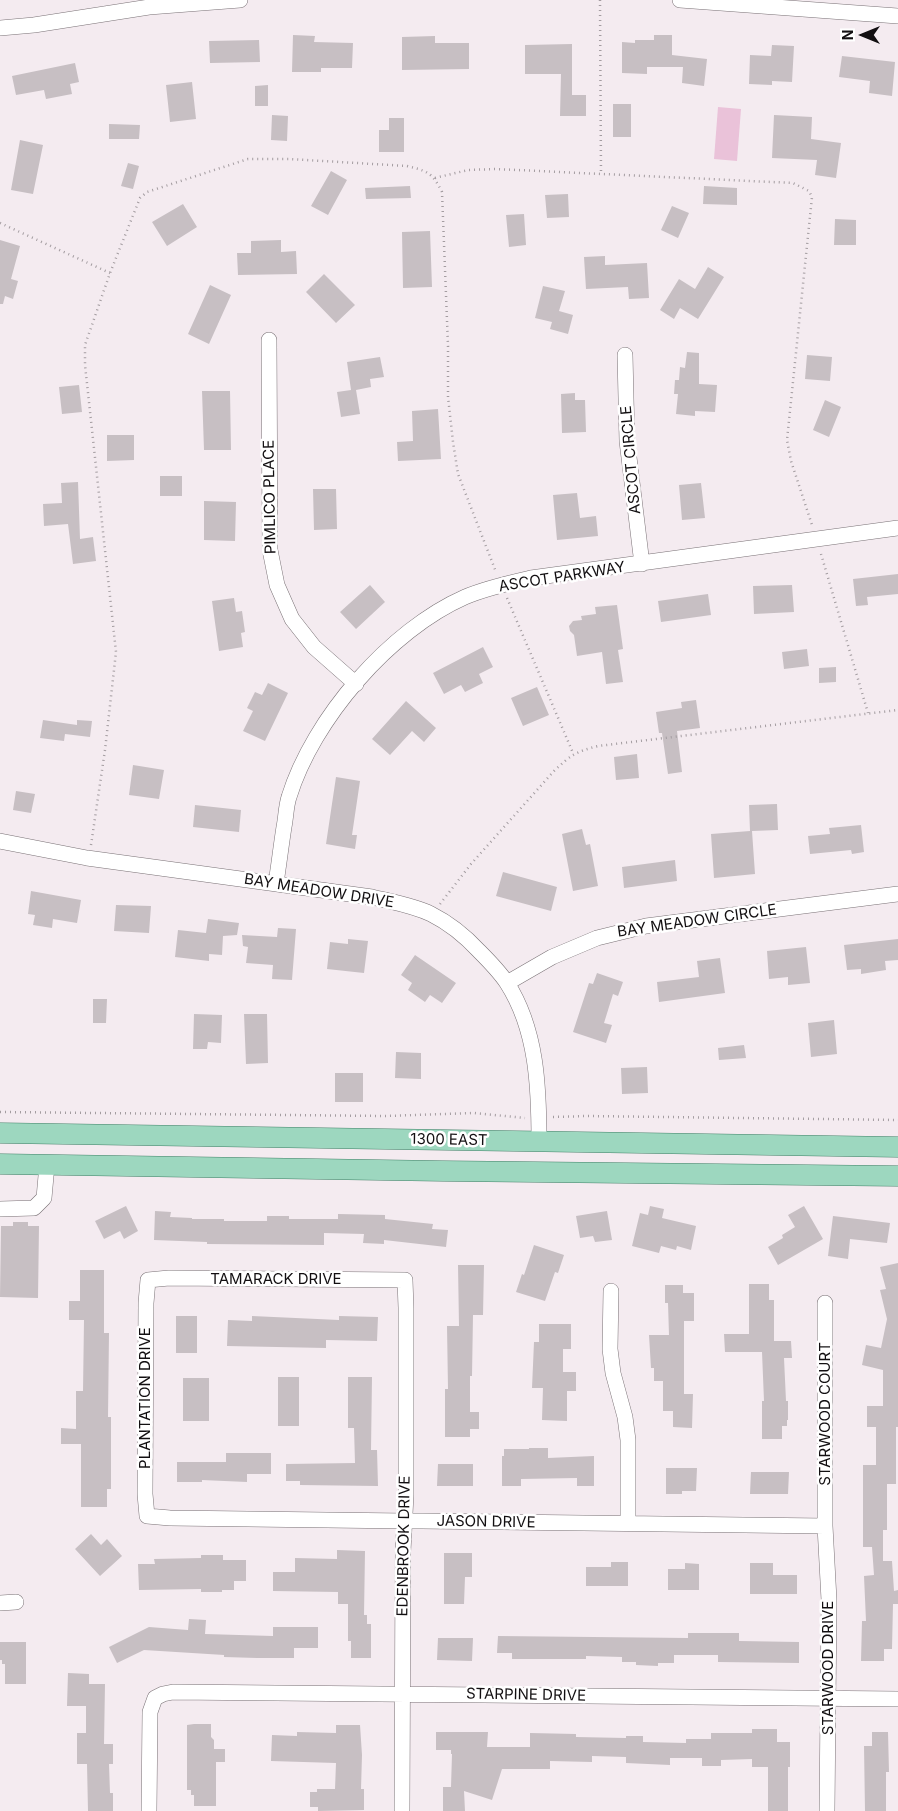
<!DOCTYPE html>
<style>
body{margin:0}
#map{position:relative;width:898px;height:1811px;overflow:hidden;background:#f4ebf0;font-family:Inter,sans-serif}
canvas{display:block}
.north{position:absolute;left:838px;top:10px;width:50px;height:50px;-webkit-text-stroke:4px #fff;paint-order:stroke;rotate:270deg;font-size:14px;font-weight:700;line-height:20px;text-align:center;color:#120f11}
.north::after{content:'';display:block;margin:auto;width:18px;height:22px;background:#120f11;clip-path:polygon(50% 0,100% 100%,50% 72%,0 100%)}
</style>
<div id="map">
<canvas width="898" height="1811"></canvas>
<div class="north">N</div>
</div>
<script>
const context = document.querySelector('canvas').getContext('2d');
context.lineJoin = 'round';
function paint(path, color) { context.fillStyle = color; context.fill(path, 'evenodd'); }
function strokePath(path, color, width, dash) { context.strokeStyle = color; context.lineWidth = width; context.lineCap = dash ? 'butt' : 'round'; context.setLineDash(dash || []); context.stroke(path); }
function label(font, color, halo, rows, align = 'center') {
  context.font = font + ' Inter,sans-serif'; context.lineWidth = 5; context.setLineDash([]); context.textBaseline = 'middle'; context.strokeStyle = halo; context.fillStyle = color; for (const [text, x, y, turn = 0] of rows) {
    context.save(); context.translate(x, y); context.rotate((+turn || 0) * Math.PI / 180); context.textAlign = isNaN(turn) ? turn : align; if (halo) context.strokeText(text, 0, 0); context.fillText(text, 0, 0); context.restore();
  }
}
paint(new Path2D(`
 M718,107L741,109L737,161L714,159Z`), '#eac2d9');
paint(new Path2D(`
 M293,35L315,36L314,42L353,43L352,68H321V72H292Z
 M654,35H672V55L707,59L704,86L682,83L683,67H647V74L622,73V42L635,43V40H654Z
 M435,36V43H469V69L402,70V37Z
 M259,40L260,62L210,63L209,41Z
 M572,44V95H586V116H560L561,74H525V45Z
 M772,45L794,46L792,82L772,81V85L749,84L750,55L771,56Z
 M842,56L895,62L892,96L869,93L870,81L839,77Z
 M75,63L79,82L70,84L72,94L46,99L44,90L16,95L12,76Z
 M192,82L196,119L170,122L166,85Z
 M268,85V106H255V86Z
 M613,104H631V137H613Z
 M272,115L288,116L287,141L271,140Z
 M774,115L812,117L811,139L841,143L836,178L815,175L817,160L772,158Z
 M389,118H404V152H379V130H389Z
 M109,124L140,125L139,139H109Z
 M20,140L43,145L33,194L11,190Z
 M128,163L139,166L133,189L121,186Z
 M331,171L347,180L328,215L311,206Z
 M410,186L411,198L366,199L365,188Z
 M704,186L737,188V205L703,204Z
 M568,194L569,217L547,218L545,195Z
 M183,204L197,227L167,246L152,222Z
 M672,206L689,213L678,238L661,230Z
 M524,214L526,245L509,247L506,215Z
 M835,219L856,220V245H834Z
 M430,231L432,287L403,288L402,232Z
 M0,240L20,246L11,279L18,281L13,299L5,296L3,304H0Z
 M281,240V252L296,251L297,274L238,275L237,253H251V241Z
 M605,256V265L647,263L649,298L629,299L628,287L586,289L584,257Z
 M708,267L724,277L698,319L680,308L674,319L660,310L679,279L695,289Z
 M324,274L355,305L336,323L306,292Z
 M210,285L231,295L209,344L188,334Z
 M543,286L565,291L559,311L573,315L568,334L550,329L552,322L535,318Z
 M687,352L699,353V384L717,385L715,412L695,411V416L676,414L678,394H674L675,380H679L680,367L685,368Z
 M807,355L832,357L830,381L805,379Z
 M380,357L384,377L370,379L371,387L356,390L360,414L341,417L337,392L351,390L347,362Z
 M79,385L82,412L62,414L59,387Z
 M202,391H230L231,450H204Z
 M575,393V400H585L586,432L562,433L561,394Z
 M825,400L841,407L829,437L813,430Z
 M438,409L441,459L398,461L397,442L413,441L412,411Z
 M107,435H134V460L107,461Z
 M160,476H182V496H160Z
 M78,482L80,539L93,537L96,561L73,564L68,524L44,526L43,504L62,503L61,483Z
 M701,483L705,518L682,520L679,485Z
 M313,489H336L337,529L314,530Z
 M577,493L580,518L596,516L598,536L557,540L553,495Z
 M204,501L236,502L235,541L204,540Z
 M898,574V594L867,597L868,605L856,606L853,579Z
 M370,585L385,602L356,629L340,612Z
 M792,585L794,612L754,614L753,586Z
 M708,594L711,615L661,622L658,601Z
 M234,598L236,612L242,611L245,632L241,633L243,647L219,651L212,601Z
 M617,605L623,649L618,650L623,682L606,684L602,652L577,656L574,635L570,631L569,626L573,621L582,620L581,616L596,614L595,607Z
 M483,647L493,667L479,674L483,683L465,692L461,685L444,694L433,673Z
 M807,649L809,666L784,669L782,652Z
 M836,667V682L819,683V668Z
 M268,683L288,693L265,741L243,731L253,711L247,708L255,692L262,695Z
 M537,687L549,715L523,726L511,698Z
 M696,700L700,728L677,731L682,772L668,774L662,733H659L656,712L682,708L681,702Z
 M406,701L436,728L424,742L412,731L390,755L372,739Z
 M43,720L77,725V720L92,721L90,737L65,734L64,741L40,738Z
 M637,754L639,778L616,780L614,757Z
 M133,765L164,770L159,799L129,795Z
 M336,777L360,781L352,835H357L355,849L326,844Z
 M16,791L35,794L31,813L13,810Z
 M777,804L778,830L752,831L755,874L714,878L711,834L750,831L749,805Z
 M195,805L241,810L239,832L193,827Z
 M861,825L864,852L852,854L851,850L810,854L808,836L830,834L829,828Z
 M582,829L586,845L590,844L598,886L573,891L562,834Z
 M675,860L677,881L624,888L622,867Z
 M503,872L557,887L551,911L496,896Z
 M31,891L81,900L77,923L53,919L52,928L33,925L35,915L28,914Z
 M116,905L151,906L149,933L114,931Z
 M208,919L239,923L237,935L223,936L222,955L209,954V961L175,957L178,930L206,933Z
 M278,928L296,929L292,980L272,979L273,965L246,963L248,947L243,946L242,935L277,937Z
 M348,939L368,941L364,973L327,969L330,942L348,944Z
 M898,939V960L885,961L886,970L861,974V969L847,970L844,945Z
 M806,947L810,983L788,985V977L769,979L767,951Z
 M415,955L456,983L442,1003L430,995L425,1002L408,990L412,983L401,975Z
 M720,958L725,993L659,1002L657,982L699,977L697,961Z
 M597,973L623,982L618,996L613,994L604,1023L612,1025L606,1043L573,1032L589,983L593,984Z
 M93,999H107L106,1023H93Z
 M194,1014L222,1015L221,1043L208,1042L207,1049H193Z
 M244,1014H267L268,1063L246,1064Z
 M834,1020L837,1054L811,1057L808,1023Z
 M744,1045L746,1058L719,1060L718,1048Z
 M396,1052L421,1053V1079L395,1078Z
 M647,1067L648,1093L622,1094L621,1068Z
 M335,1073H363V1102H335Z
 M126,1206L138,1231L124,1239L120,1231L104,1239L95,1221Z
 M650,1206L664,1209L662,1218L696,1226L691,1250L677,1246L676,1250L661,1246L659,1253L632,1246L640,1213L648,1215Z
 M804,1206L823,1239L778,1265L768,1247L783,1238L782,1235L795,1227L788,1215Z
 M155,1211L171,1212L170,1217L192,1218V1219H224V1221H267V1216H289V1219H338V1214L385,1215V1219L433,1224L432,1229L448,1230L446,1247L384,1240V1244L363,1243L364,1234L324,1233V1245L207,1244V1242L154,1240Z
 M607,1211L612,1240L595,1242L593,1236L580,1238L576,1216Z
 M833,1216L890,1223L887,1243L850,1239L848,1259L828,1256Z
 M13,1222H28V1226H39L38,1298L0,1297L1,1226H13Z
 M534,1245L564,1255L558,1273L555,1272L545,1301L516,1292L522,1274L524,1275Z
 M898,1263V1427H896V1484H887V1530H883V1561H892L894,1591L898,1590V1604H893L892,1649H884V1661H861L862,1621H866L864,1576L874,1575L872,1547H863V1465H876V1427H867V1406H883V1370L862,1365L866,1345L881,1348L887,1319L880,1290L886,1289L880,1267Z
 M458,1265H484L483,1315H473L472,1376H470V1412H479V1429H470V1437H445V1389H448L447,1326H459Z
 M80,1270H104V1333H109L108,1417H111V1489H107V1507H81V1444H61V1428L76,1429V1391H83L84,1320H69V1301H80Z
 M749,1284H769V1300H774V1341H791L792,1358H784L786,1401H788V1420H787V1426H782V1439H762V1401H764L762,1352H725L724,1334H749Z
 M665,1285H683V1293H694V1321H684V1394H693L692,1428L673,1427V1411H663V1381H654V1368H651L649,1335H669L668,1303H665Z
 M176,1316H197V1353H176Z
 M252,1316L339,1320V1316L378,1317L377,1341L326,1340V1348L227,1346L228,1320L252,1321Z
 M539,1324H571V1349H563V1372H576V1391H567V1421L542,1420L543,1388H532L534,1342H539Z
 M278,1377H299V1426H278Z
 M348,1377H372L371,1450H377L378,1486L300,1485V1481H286V1464L355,1463L354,1428H348Z
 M183,1378H209V1421H183Z
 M529,1448H548V1458L594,1456V1486H577V1478L521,1479V1486H502V1456H504V1449H529Z
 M226,1453H271V1474H247V1482L202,1480V1482H177V1462H226Z
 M438,1464H473V1486H437Z
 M666,1468H697L696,1491H682V1494H666Z
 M751,1472H789L788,1494H750Z
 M91,1534L101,1545L107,1539L122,1556L100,1576L75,1549Z
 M337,1550L365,1551L364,1615H367V1624H371V1658H351V1641H348V1604H338V1592L273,1591V1572H295V1558L337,1559Z
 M444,1553H472V1577H465L464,1604H444Z
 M201,1555H223V1560H246V1581H234V1590H222V1592H201V1589L139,1590L138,1564H155L154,1559L201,1558Z
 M611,1562H628V1586H586V1567H611Z
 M685,1563L699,1564V1590H668V1569H685Z
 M750,1563H773V1575H797V1594H750Z
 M189,1619L206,1620L205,1634L273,1636V1627H318V1648H294V1658H257L224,1657V1655L144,1650L117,1663L109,1647L149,1627L188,1630Z
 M688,1633H739V1641L799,1642V1663L718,1662V1655H674V1663H658V1666L636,1665V1662H622V1657L586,1656V1659H512V1653H497L498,1636L688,1638Z
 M438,1638H473L472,1661L437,1660Z
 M0,1642H26V1684H5V1664H2V1660H0Z
 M68,1673L89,1674V1684H105L104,1744H113V1764H109L110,1793H113V1811H88L87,1764H77V1733H86V1706H67Z
 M194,1724H211V1737L214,1740V1749H225V1762H216V1806H194V1795H191V1790H187V1725Z
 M336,1725H360L362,1755L361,1789H364V1810L318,1811V1807H310V1792H317V1789H335L336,1763L271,1761L272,1735L297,1736V1732L336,1733Z
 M752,1729H777V1742H790V1767H788V1811H768V1767H752V1759L721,1760V1766H702V1758H670V1765L626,1763V1757L592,1756V1762L550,1761V1769H502L492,1800L464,1791L465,1811H443V1787H451L452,1754H451V1750H436V1732H488L487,1747H530V1733L576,1734V1737L626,1738V1736H643V1742L686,1743V1739H711V1733H752Z
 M872,1732H888L889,1772H886V1811H865L864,1746H872Z`), '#c7bfc3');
const minor = new Path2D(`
 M680,0L898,16
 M0,28L34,25L149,7L240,0
 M269,340L270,550L277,585L292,619L314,647L356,684
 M625,355L627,441L642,564
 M0,841L87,858L372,897C392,902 412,905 431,914C449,923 466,937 479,951C489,961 499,971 507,983C537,1030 539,1087 539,1142
 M276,883C279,864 281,846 284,827C286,817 286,806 289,797C313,719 390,630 465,597C486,588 509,583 531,578L898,528
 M507,983L552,957L597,938L646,926L898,894
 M0,1209L34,1208L44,1198L47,1165
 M611,1291L610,1349L613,1373L625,1417L628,1440V1524
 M825,1303V1526L829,1600L827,1811
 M0,1603L16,1602
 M149,1811L150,1712L155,1698L163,1694L173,1692L898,1699
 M402,1811L403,1551L406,1495V1308L405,1280L169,1278L148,1280L146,1303L145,1494L147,1516L170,1518L405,1521H422L825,1526`);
const major = new Path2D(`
 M0,1133L898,1147
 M0,1164L443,1171L898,1176`);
strokePath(minor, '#797175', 16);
strokePath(major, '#418067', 21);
strokePath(new Path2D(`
 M600,0L601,174
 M435,178L468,170L496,169L793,183L809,191L812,197L787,440L791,461L812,525
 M0,223L110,273
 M821,554L868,713
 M507,598L573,753
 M91,845L105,750L116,652L85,365V345L110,273L140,198L147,192L248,159H289L407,166C427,171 432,172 442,192L448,346V397L453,442L458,474L496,572
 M440,904L471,864L554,771C571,755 575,752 598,746L898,710
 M0,1112L385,1116L474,1113L525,1118
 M553,1117L587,1116L898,1120`), '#a39ca0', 2.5, [1, 4]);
strokePath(minor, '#fff', 15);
strokePath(major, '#9dd7bf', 20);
label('15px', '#120f11', '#fff', [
 ["ASCOT CIRCLE",631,460,-95],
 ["PIMLICO PLACE",270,497,-91],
 ["ASCOT PARKWAY",562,577,-9],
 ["BAY MEADOW DRIVE",319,891,9],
 ["BAY MEADOW CIRCLE",697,921,-8],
 ["1300 EAST",449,1140,1],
 ["TAMARACK DRIVE",276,1279],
 ["PLANTATION DRIVE",145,1398,-90],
 ["STARWOOD COURT",825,1414,-90],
 ["JASON DRIVE",486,1522,1],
 ["EDENBROOK DRIVE",404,1546,-89],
 ["STARWOOD DRIVE",828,1668,-90],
 ["STARPINE DRIVE",526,1695,1]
]);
</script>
